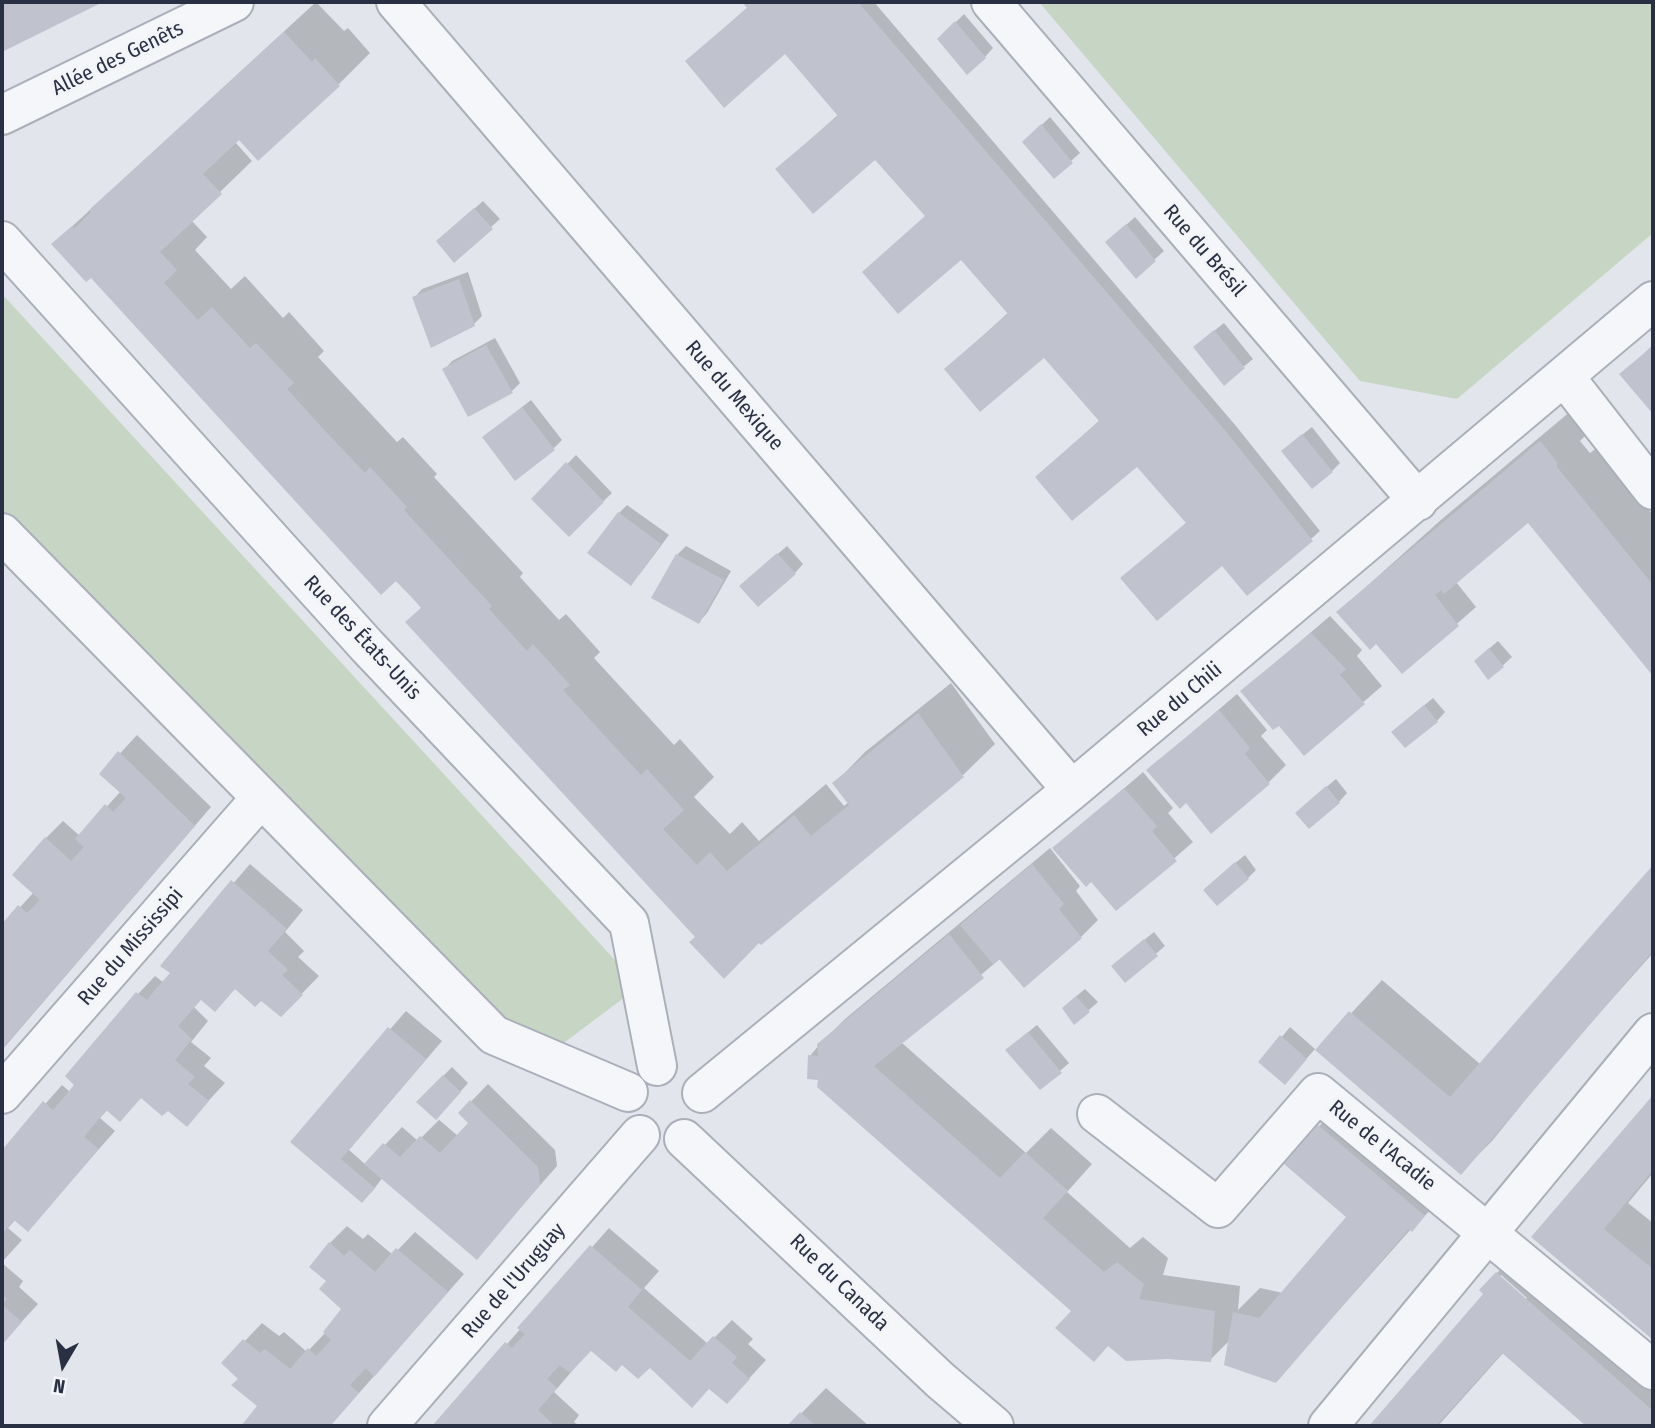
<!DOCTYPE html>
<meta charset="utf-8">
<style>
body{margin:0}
#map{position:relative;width:1655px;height:1428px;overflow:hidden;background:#e2e5eb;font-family:"Fira Sans Condensed",sans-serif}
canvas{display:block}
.frame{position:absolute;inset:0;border:4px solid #2a3043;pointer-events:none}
.north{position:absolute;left:28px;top:1330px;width:70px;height:70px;-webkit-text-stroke:5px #f2f4f8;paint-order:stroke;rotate:190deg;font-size:19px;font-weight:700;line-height:28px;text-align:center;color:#2a3043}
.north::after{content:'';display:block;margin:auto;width:24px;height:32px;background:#2a3043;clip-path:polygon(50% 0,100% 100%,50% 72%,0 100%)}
</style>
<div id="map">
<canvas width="1655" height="1428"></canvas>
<div class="frame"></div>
<div class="north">N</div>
</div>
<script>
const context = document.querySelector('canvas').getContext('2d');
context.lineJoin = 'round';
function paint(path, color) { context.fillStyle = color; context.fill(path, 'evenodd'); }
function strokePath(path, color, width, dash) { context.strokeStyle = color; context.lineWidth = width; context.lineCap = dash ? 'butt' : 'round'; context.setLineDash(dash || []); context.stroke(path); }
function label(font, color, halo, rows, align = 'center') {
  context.font = font + ' "Fira Sans Condensed",sans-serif'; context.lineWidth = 6; context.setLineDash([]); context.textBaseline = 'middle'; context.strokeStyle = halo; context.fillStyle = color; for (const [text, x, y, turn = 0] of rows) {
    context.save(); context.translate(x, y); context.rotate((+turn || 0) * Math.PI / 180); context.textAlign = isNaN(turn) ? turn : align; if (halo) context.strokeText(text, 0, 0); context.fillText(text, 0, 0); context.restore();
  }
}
paint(new Path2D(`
 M1039,2H1653V233L1457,399L1360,381Z
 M2,294L625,971L629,994L557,1048L491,1017L2,521Z`), '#c6d5c4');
paint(new Path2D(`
 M2,2H99L2,50Z
 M316,2L344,31L348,28L370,53L338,85L235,142L252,161L191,220L207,237L195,250L231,289L245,276L283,318L289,312L324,351L318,357L397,442L403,437L437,474L434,477L523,573L520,577L559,620L566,614L600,652L594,658L674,745L680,739L714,777L694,797L730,834L742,822L759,841L826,784L844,806L849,802L834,784L865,752L951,683L995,744L963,775L762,943L697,937L407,622L422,607L91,275L53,244Z
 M744,2H874L1236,426L1320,531L1280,566L1223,563L1123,578L1187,522L1137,464L1037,477L1100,420L1045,356L946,369L1009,312L875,158L777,169L839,114L785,51L687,61L748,7Z
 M964,14L993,48L985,57L939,39Z
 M1050,117L1080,153L1054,176L1024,142Z
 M483,201L500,219L491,227L447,233Z
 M1135,217L1164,251L1136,276L1116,234Z
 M468,272L482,316L474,324L414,298L422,289Z
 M1224,323L1253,359L1224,383L1204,339Z
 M495,338L520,383L512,391L444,370L452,361Z
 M1653,345V409L1652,410L1622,374Z
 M531,400L562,440L554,448L484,437Z
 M1572,410L1588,433L1580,441L1590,453L1598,447L1653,515V674L1529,521L1456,582L1476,607L1402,672L1376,642L1338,612L1442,519Z
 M1312,427L1340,463L1332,471L1292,443Z
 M576,455L612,493L569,534L533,499Z
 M627,505L669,535L639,575L619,513Z
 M686,546L731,571L707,613L699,622L677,555Z
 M787,546L803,564L795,573L750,578Z
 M1330,616L1362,650L1357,656L1382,686L1304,753L1279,724L1242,691Z
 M1498,641L1512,657L1489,678L1484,653Z
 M1237,694L1267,730L1261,736L1286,765L1268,783L1186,800L1148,770Z
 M1433,698L1445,712L1437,721L1402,724Z
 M137,735L211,807L2,1050V927L34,892L46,838L63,821L80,836L121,791L101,774Z
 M1143,772L1173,808L1168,813L1193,842L1116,909L1091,879L1055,848Z
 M1336,779L1347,793L1339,802L1306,804Z
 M1050,848L1080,886L1076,891L1098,920L1081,937L1001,958L901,1042L1026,1153L1051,1128L1092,1164L1067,1192L1130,1248L1143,1237L1168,1258L1163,1275L1240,1286L1238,1310L1260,1288L1283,1293L1349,1217L1319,1126L1328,1118L1437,1204L1411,1229L1276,1381L1230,1340L1210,1360L1073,1311L820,1079L810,1056L819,1045L845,1019Z
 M1245,855L1256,870L1248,878L1214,881Z
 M250,864L303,910L285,932L304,951L298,957L319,976L281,1015L261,998L236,988L202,998L194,1007L208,1021L191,1042L211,1058L204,1066L225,1083L187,1124L168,1108L142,1097L120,1119L108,1109L100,1118L115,1131L28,1229L16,1219L8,1228L22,1240L2,1262V1153L62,1085L70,1092L138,994L155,976L164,983L172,973L163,965Z
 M1653,867V953L1557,1061L1492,1141L1460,1173L1318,1049L1382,980L1480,1064Z
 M1154,932L1165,946L1125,980L1122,958Z
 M1085,989L1098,1002L1075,1022L1073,999Z
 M406,1011L442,1041L349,1150L366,1165L402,1127L418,1141L439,1120L418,1102L452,1067L468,1083L437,1118L458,1136L470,1123L460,1113L488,1084L555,1150L557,1166L477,1257L383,1177L371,1193L292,1142Z
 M1037,1025L1069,1063L1040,1088L1016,1042Z
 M1290,1027L1315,1049L1293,1074L1261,1062Z
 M1653,1098V1173L1628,1203L1653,1223V1338L1562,1261L1615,1143Z
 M347,1226L363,1239L368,1234L393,1255L415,1232L464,1274L330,1426H243L259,1406L240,1379L224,1363L262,1323L279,1336L284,1332L307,1352L326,1332L344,1308L328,1280L330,1243Z
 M609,1228L659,1271L644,1288L708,1344L732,1320L753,1339L748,1344L766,1360L744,1384L710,1387L650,1366L622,1363L591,1349L554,1392L579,1415L574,1422L579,1426H435Z
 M1522,1248L1653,1364V1426H1589L1504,1352L1438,1426H1371L1485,1294L1497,1273ZM1501,1275L1527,1298L1524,1301L1499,1277Z
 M2,1263L23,1281L19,1287L38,1304L2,1343Z
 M826,1388L869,1426H789Z`), '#0003');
paint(new Path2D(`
 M2,2H103L2,52Z
 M742,2H858L1228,434L1313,541L1247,596L1222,566L1157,621L1120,578L1186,523L1137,467L1072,521L1035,477L1099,421L1044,358L980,412L944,369L1008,314L961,260L898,314L862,272L925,216L875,160L813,214L775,169L838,116L785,54L724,108L685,61L747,8Z
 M955,21L986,58L967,75L937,39Z
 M284,32L312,62L315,58L340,86L258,161L239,140L203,174L222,194L160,252L177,270L164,283L198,320L212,307L250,348L256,343L294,383L287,389L326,432L365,473L370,467L407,507L404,510L492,606L489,609L527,651L533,644L570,685L563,690L603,734L641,775L647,769L684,810L663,829L697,865L710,852L727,871L794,815L811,836L849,805L832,783L918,713L964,777L761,945L759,943L724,979L689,942L695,937L405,622L421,608L415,601L396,581L381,595L91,278L86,282L51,244L72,226L74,229L91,212L89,210Z
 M1041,124L1073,163L1054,179L1022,142Z
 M474,208L493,229L454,263L436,241Z
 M1126,224L1156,261L1136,279L1105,242Z
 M459,279L475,326L431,348L412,297Z
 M1214,330L1245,368L1224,386L1193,347Z
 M486,345L513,393L468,417L442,369Z
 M1653,346V414L1619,374Z
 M522,407L555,450L515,481L482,437Z
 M1302,434L1333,472L1312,489L1281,451Z
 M1540,441L1557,462V467L1653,585V676L1528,523L1444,594L1441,590L1435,595L1459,626L1402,674L1376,644L1370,650L1336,612Z
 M566,462L604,502L569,537L531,499Z
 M618,512L661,544L631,586L587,553Z
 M777,553L796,574L758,607L739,586Z
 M676,554L724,580L699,624L651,598Z
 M1311,633L1346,669L1340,675L1365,704L1304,756L1279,726L1273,730L1240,691Z
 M1489,648L1504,667L1488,680L1474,661Z
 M1424,705L1438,722L1405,748L1391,732Z
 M1219,710L1250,748L1245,754L1270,784L1211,834L1186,803L1180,809L1146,770Z
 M118,751L195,826L2,1049V924L18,905L27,913L40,900L12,875L45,837L71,861L84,847L75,839L105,804L113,812L126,798L99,774Z
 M1326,786L1340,803L1309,829L1295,813Z
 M1124,788L1157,826L1152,831L1177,861L1116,911L1091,882L1086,887L1052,848Z
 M1235,862L1249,879L1217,906L1203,890Z
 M1032,864L1064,904L1059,909L1082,938L1024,988L999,959L993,964L960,925Z
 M1653,865V951L1461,1175L1315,1050L1349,1011L1450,1097Z
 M231,880L287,929L268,951L288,970L282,975L303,995L281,1017L261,1001L255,1007L235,989L215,1012L201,1000L178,1026L192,1039L175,1060L195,1077L188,1084L209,1101L187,1127L168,1111L162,1116L141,1098L120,1122L106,1110L84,1137L99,1149L28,1232L14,1220L2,1234V1150L43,1101L53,1110L65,1096L74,1085L65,1076L136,992L147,1000L155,990L170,973L160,966Z
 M949,934L984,978L874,1066L1000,1178L1025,1152L1068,1191L1043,1218L1104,1272L1117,1262L1144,1284L1139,1299L1215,1311L1211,1362L1167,1359L1126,1361L1108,1346L1094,1362L1055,1328L1071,1311L817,1087L818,1080L807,1079L808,1055L818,1056L817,1044Z
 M1144,939L1158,956L1125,983L1111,966Z
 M1076,996L1090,1012L1074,1025L1062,1008Z
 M388,1027L426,1059L341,1159L375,1188L362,1203L290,1142Z
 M1028,1032L1062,1073L1040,1090L1005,1050Z
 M1280,1035L1307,1059L1285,1085L1258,1062Z
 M443,1075L461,1092L436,1120L416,1102Z
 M1653,1095V1170L1604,1229L1653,1269V1340L1531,1237Z
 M470,1100L538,1167L540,1185L477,1260L364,1164L383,1143L400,1157L420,1136L440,1153L468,1123L458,1113Z
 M1318,1125L1425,1216L1412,1232L1409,1229L1276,1383L1224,1365L1233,1312L1259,1318L1346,1217L1284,1164Z
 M329,1242L344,1256L350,1250L375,1272L396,1248L448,1292L374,1377L366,1368L350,1385L359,1393L330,1426H241L257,1406L231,1385L238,1379L221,1363L243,1339L260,1353L265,1349L290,1369L308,1348L316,1356L331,1340L323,1332L341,1309L319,1289L326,1281L309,1267Z
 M590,1245L642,1290L628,1307L690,1361L713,1336L737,1357L732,1363L750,1379L727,1404L709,1389L692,1408L650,1368L638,1379L622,1365L616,1372L591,1351L570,1373L560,1365L547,1379L557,1388L538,1410L555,1426H432L505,1342L512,1348L525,1334L517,1328Z
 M1496,1272L1653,1411V1426H1586L1502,1353L1436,1426H1369L1483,1294L1479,1290Z
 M2,1295L7,1299L2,1305L22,1322L2,1345Z
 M800,1412L816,1426H787Z`), '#c0c3ce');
const minor = new Path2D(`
 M396,2L1072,790
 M991,2L1418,501
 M2,115L234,2
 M2,241L367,646L629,923L657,1066
 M1564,376L1653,490
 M2,533L494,1035L628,1092
 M702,1093L1072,790L1653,301
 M2,1094L260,799
 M1097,1114L1218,1208L1318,1093L1653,1370
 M684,1139L940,1380L994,1426
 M387,1426L640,1135
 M1328,1426L1653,1033`);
strokePath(minor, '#abafb9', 42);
strokePath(minor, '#f5f6f9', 38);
label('21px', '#2a3043', '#f2f4f8', [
 ["Allée des Genêts",118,59,-26],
 ["Rue du Brésil",1204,251,49],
 ["Rue du Mexique",734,396,49],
 ["Rue des États-Unis",362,638,47],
 ["Rue du Chili",1180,700,-40],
 ["Rue du Mississipi",131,947,-49],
 ["Rue de l'Acadie",1382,1146,39],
 ["Rue de l'Uruguay",514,1281,-49],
 ["Rue du Canada",839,1283,44]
]);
</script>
